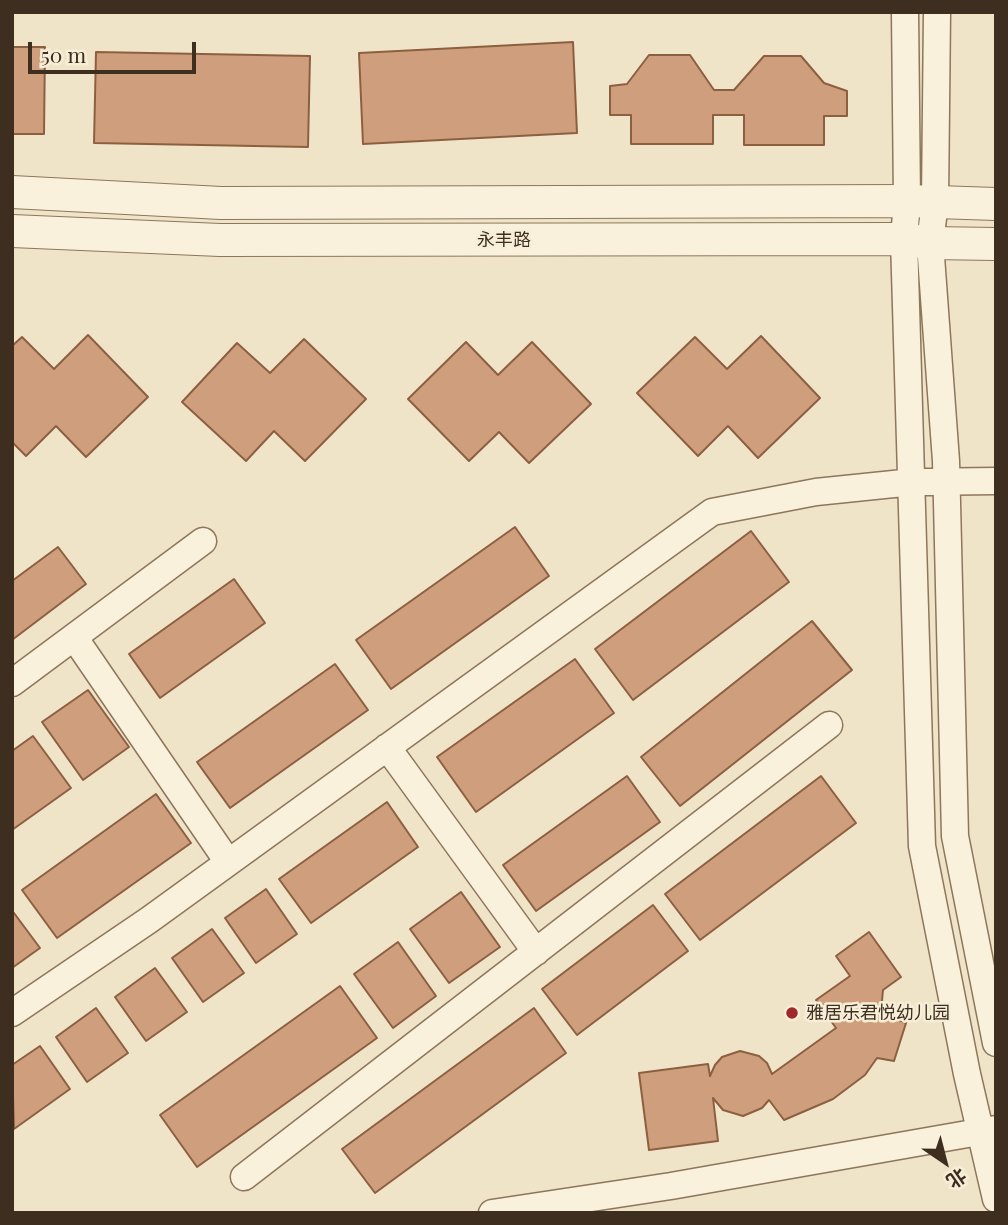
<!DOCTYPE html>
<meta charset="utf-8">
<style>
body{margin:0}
#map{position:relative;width:1008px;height:1225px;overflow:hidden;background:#f0e4c8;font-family:"Playfair Display","Noto Sans SC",serif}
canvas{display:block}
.frame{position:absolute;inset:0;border:14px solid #3d2e20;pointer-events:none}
.north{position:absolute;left:910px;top:1127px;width:70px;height:70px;-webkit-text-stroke:5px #f7eed8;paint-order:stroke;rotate:145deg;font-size:19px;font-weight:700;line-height:28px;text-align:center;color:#3d2e20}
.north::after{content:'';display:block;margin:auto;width:24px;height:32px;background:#3d2e20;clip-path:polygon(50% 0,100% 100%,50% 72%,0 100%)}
.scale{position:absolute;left:28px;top:42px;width:168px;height:32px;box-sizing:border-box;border:4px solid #3d2e20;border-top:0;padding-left:9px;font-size:21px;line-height:24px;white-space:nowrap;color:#3d2e20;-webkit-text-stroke:5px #f7eed8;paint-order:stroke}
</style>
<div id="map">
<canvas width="1008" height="1225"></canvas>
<div class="frame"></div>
<div class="north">北</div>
<div class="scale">50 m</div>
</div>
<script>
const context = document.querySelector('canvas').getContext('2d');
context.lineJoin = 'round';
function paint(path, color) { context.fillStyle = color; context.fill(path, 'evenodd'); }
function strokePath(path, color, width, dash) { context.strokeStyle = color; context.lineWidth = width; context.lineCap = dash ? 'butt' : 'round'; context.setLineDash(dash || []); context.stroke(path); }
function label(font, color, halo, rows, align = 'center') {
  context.font = font + ' "Playfair Display","Noto Sans SC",serif'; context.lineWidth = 5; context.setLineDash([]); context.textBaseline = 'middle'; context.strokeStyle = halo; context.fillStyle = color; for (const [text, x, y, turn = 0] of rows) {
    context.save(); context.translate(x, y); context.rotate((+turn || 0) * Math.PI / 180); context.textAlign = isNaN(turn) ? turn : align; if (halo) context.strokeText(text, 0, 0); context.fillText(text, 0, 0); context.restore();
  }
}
const building = new Path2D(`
 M573,42L577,133L363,144L359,53Z
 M12,47H45L44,134H12Z
 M96,52L310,56L308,147L94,143Z
 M649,55H690L714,90H734L764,56H801L824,83L847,91V116H824V145H744V115H713V144H631V115H610V86L627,84Z
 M88,335L148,397L86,457L56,426L26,456L12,442V346L22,337L54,369Z
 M761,336L820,398L758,458L728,426L698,456L637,393L695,337L727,369Z
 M304,339L366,399L305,461L274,431L246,461L182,402L237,343L270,373Z
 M466,342L498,375L532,342L591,404L529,463L499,432L469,461L408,399Z
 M515,527L549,576L391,689L356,640Z
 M751,531L789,582L633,700L595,649Z
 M58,547L86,584L12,640V581Z
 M234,579L265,623L160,698L129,654Z
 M812,621L852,670L680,806L641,757Z
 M575,659L614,713L476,812L437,757Z
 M335,664L368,710L230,808L197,762Z
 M88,690L129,747L83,780L42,722Z
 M33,736L71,788L12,830V751Z
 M627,776L660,822L536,911L503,865Z
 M821,776L856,823L700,940L665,894Z
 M156,794L191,843L57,938L22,890Z
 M387,802L418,847L311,923L279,879Z
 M266,889L297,934L256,963L225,918Z
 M461,892L500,947L449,983L410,929Z
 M653,905L688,951L577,1035L542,989Z
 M14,913L40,948L12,968V914Z
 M212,929L244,973L203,1002L172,958Z
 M869,932L901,977L883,990L881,1012L906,1023L894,1061L877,1058L865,1075L833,1099L784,1120L769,1100L762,1108L743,1116L723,1110L713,1098L718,1141L649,1150L639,1073L708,1064L710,1076L715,1065L722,1057L740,1051L759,1056L767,1063L772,1074L836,1028L816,1000L850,976L836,956Z
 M398,942L436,996L393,1028L354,974Z
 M155,968L187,1012L146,1041L115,997Z
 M340,986L377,1038L197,1167L160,1115Z
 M96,1008L128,1053L87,1082L56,1037Z
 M534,1008L566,1053L375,1193L342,1149Z
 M40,1046L70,1089L14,1129L12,1065Z`);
paint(building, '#cf9f7d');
strokePath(building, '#8d5f41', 2);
const minor = new Path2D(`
 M905,12L907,201L904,239L922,846L967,1074L996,1199
 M937,12L935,202L930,243L946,461L955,836L996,1043
 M74,637L228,862
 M12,683L203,541
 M387,747L536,952
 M12,1013L149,920L712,512L816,492L913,482L996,481
 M244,1177L829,725
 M492,1213L671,1186L996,1129`);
const tertiary = new Path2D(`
 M12,192L221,203L907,201L996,204
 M12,231L220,240L904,239L930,243L996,244`);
strokePath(minor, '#8d765c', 29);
strokePath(tertiary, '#8d765c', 34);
strokePath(minor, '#faf1dc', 26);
strokePath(tertiary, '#faf1dc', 32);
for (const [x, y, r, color] of [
 [792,1013,7,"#9e2a2b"]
]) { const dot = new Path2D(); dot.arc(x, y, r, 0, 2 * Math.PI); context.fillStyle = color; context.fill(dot); strokePath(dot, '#f7eed8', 2.5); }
label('18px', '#3d2e20', '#f7eed8', [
 ["永丰路",504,240]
]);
label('18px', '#3d2e20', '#f7eed8', [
 ["雅居乐君悦幼儿园",806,1013]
], 'left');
</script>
